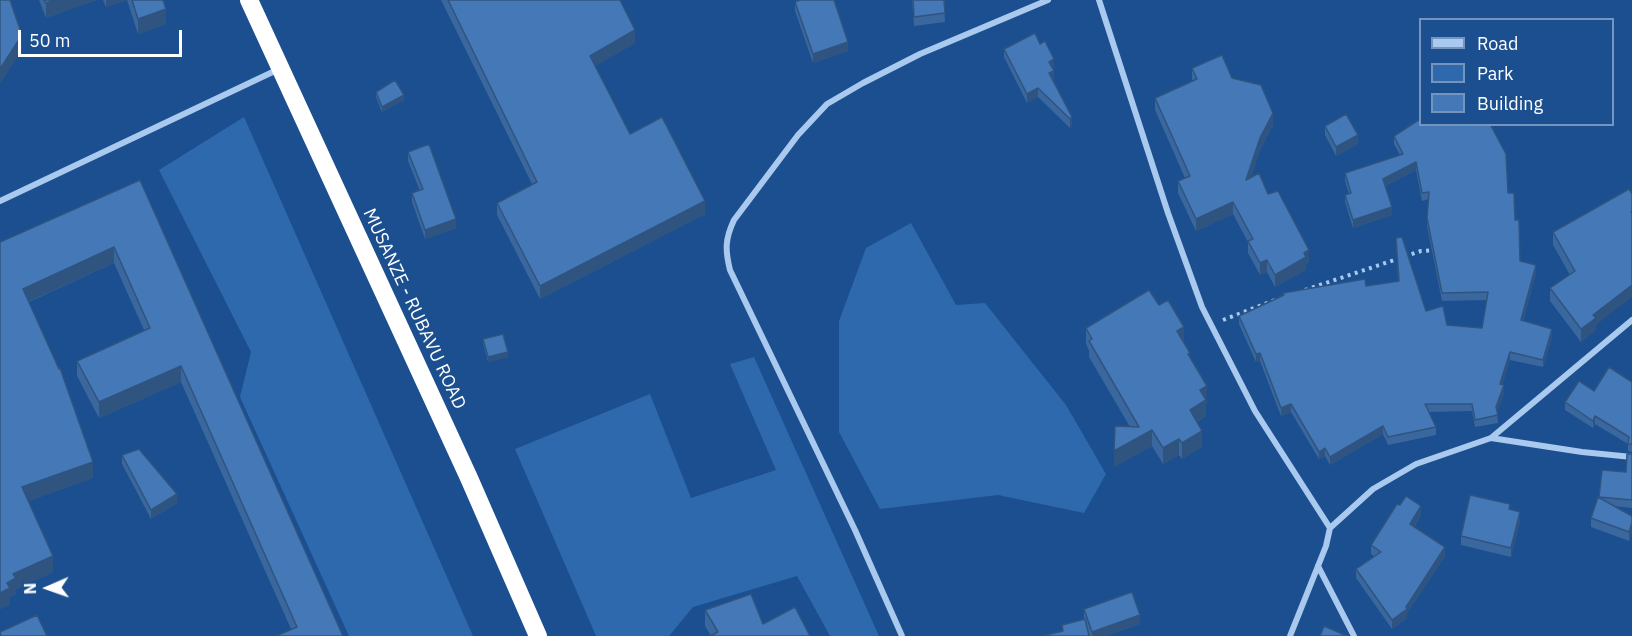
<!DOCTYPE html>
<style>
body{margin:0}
#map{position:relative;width:1632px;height:636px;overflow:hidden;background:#1b4f8f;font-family:"IBM Plex Sans",sans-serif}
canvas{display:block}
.legend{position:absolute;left:1419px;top:18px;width:195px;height:108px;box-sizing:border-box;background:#1b4f8f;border:2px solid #7695bc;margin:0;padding:8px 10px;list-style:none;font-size:18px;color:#fff}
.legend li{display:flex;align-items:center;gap:12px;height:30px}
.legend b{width:30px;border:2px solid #7695bc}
.north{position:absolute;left:18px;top:558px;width:60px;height:60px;-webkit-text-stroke:4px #1b4f8f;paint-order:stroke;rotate:268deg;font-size:16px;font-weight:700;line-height:24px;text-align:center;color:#fff}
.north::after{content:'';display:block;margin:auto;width:21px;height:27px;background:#fff;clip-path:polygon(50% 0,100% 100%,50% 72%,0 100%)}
.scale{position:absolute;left:18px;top:30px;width:164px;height:27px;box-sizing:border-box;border:3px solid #fff;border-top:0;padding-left:8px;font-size:18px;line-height:21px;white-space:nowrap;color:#fff;-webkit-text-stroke:4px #1b4f8f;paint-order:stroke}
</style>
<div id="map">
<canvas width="1632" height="636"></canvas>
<ul class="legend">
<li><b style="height:8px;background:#a9c9ee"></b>Road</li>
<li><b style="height:16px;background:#2e69ad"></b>Park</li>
<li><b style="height:16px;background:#4478b7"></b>Building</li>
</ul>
<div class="north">N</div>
<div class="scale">50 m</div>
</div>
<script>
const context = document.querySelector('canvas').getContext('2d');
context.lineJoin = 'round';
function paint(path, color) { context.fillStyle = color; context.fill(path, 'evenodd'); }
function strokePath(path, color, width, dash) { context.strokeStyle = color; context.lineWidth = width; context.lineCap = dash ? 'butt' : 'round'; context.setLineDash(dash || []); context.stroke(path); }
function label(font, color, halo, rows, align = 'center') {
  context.font = font + ' "IBM Plex Sans",sans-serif'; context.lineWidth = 5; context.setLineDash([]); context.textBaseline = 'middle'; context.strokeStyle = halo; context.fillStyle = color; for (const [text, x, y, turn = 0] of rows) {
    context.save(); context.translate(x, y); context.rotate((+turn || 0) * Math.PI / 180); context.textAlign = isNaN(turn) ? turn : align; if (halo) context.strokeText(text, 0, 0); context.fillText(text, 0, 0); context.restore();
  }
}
paint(new Path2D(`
 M244,117L473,636H349L240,397L251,352L159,170Z
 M911,223L956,305L985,303L1066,405L1106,474L1084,513L998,495L880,509L839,432V321L866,248Z
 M754,357L879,636H830L797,576L693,607L669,636H596L515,449L650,394L691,498L776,470L730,364Z`), '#2e69ad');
strokePath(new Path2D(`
 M1305,290L1421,251L1435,250
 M1223,320L1275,300`), '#a9c9ee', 4, [3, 4.5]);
strokePath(new Path2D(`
 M1099,0L1168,213L1202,307L1255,411L1330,528
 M0,201L279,69
 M1491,438L1582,452L1632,457
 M1318,566L1354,636
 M902,636L855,530L730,270C725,250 725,239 734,220L798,135L827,104L863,83L920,54L1048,0
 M1290,636L1326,546L1330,528L1373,489L1416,464L1491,438L1632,320`), '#a9c9ee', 6);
strokePath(new Path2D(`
 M249,0L469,478L538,636`), '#fff', 18);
paint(new Path2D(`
 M39,0H96L46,18Z
 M103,0H163L166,24L138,34L127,0L106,7Z
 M441,0H620L635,43L595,66L630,134L705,214L540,299L497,215V203L532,184Z
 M912,0H944L945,22L914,26Z
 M795,2L848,51L813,63L795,11Z
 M1004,49L1054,68H1053L1054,80H1053L1072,117V126L1070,128L1038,97L1027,103L1004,57Z
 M1192,68L1232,78L1273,125L1260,150L1251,177L1268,194L1309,262L1306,264V270L1275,287L1267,272L1260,275L1248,253V242L1233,214L1196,231L1178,193V181L1185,178L1155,110V98L1192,81Z
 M376,92L404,100L382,112L376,97Z
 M1325,126L1358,144L1336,156L1325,135Z
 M1394,136L1508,193L1515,220L1520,261L1536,273L1523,321L1552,337L1543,367L1510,360L1502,385L1504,393L1497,412L1498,423L1475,427L1472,411L1429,412L1436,427V435L1388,445L1383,434L1330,465L1325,456L1319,459L1291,412L1281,416L1260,361L1256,362L1239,324V316L1283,296V293L1366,286L1398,281L1396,238L1426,311L1447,325L1482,328L1487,300L1442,301L1427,226L1429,199L1422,201L1416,170L1385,186L1392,215L1353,228L1345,202V195L1349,194L1345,181V173L1400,155L1394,144Z
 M408,152L456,228L425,239L412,202V193L420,191L408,161Z
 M140,180L343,636L291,629L181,382L99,418L77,376V361L144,330L114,263L29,302L93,478L28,501L53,572L16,589V594L10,597V604L0,609V242Z
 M1629,189L1596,325V330L1581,342L1550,301V288L1570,275L1553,245V232Z
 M1159,305L1184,343L1207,402L1206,403V416L1197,422L1202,447L1182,459L1179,455L1163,464L1152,446L1114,467L1130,427L1089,357V350L1086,344V328Z
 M483,339L508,357L488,362L483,343Z
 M1632,382V452L1628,451V444L1595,424L1593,428L1565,410V402L1594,391Z
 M1632,454V508L1614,506L1632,516V532L1629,541L1591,527V518L1599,498L1602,470L1626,472Z
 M122,455L177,503L151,519L122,464Z
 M1400,505L1421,515L1414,527L1445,556L1407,613V618L1392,629L1356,578V569L1374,556L1371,554V545Z
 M1510,509L1520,521L1511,557L1461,545V536Z
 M1084,609L1140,624L1106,636H1090L1087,627L1062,632V625L1084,619Z
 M705,610L763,624L810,636H711L705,626Z`), '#3a679d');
paint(new Path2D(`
 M54,0H96L46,18V3Z
 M106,0H127L106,7Z
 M166,9V24L138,34V19Z
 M635,30V43L590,69V56Z
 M22,35V50L0,84V69Z
 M848,42V51L813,63V54Z
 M1054,59V68L1049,70V62Z
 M1054,71V80L1049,82V73Z
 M1038,88V97L1027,103V94Z
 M404,95V100L382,112V107Z
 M1273,113V125L1260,150L1246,192V180L1260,138Z
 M1072,117V126L1070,128V119Z
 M1358,135V144L1336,156V147Z
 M1416,162V170L1383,187V179Z
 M705,201V214L540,299V286Z
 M1233,202V214L1196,231V219Z
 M1392,207V215L1353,228V220Z
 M456,219V228L425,239V230Z
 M114,247V263L23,304V289Z
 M1309,250V262L1306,264V270L1275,287V275Z
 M1267,260V272L1260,275V263Z
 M1536,265V273L1521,328V320Z
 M1632,285V297L1596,325V330L1581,342V329L1593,315Z
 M1184,327V343L1177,331Z
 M1552,329V337L1543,367V360Z
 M508,352V357L488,362V357Z
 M1510,352V360L1500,391V384Z
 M1260,353V361L1256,362V354Z
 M181,366V382L99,418V402Z
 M1504,385V393L1496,415V407Z
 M1207,386L1206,416L1190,426V410L1200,390Z
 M1291,404V412L1281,416V408Z
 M1595,416V424L1593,428V421Z
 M1383,426V434L1330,465V457Z
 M1152,430V446L1114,467V451Z
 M1202,431V447L1182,459V443Z
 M1179,439V455L1163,464V448Z
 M1325,448V456L1319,459V452Z
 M93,462V478L22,503V487Z
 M177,494V503L151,519V510Z
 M1421,506V515L1410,533V524Z
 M1520,512V521L1511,557V548Z
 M1632,523V532L1629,541V532Z
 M1445,547V556L1407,613V618L1392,629V620L1406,607Z
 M53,556V572L16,589V594L10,597V604L0,609V593L13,574Z
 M1140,615V624L1106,636H1092V632Z`), '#305480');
const building = new Path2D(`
 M0,0H10L22,35L0,69Z
 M44,0H54L46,3Z
 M132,0H163L166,9L138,19Z
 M448,0H620L635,30L590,56L630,134L662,117L705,201L540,286L497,203L537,182Z
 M800,0H834L848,42L813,54L795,2Z
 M913,0H944L945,13L914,17Z
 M1035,33L1040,44L1045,41L1054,59L1049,62L1054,71L1049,73L1072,117L1070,119L1038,88L1027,94L1004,49Z
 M1222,55L1232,78L1261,85L1273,113L1260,138L1246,180L1259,173L1268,194L1278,191L1309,250L1304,253L1306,257L1275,275L1267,260L1260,263L1248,241L1253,239L1233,202L1196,219L1178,181L1190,176L1155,98L1197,79L1192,68Z
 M395,80L404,95L382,107L376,92Z
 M1346,114L1358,135L1336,147L1325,126Z
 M1420,119V124H1490L1506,154L1508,193H1514L1515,220H1519L1520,261L1536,265L1521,320L1552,329L1543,360L1510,352L1500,384L1504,385L1496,407L1498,415L1475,420L1472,404H1425L1436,427L1388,437L1383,426L1330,457L1325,448L1319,452L1291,404L1281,408L1260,353L1256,354L1239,316L1284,295L1283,293L1365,279L1366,286L1399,281L1396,238L1402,237L1426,311L1443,306L1447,325L1482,328L1488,292L1442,293L1427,218L1429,192L1422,193L1416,162L1383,179L1392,207L1353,220L1345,195L1351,193L1345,173L1403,154L1394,136Z
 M429,144L456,219L425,230L412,193L423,189L408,152Z
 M140,180L343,636H276L297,627L181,366L99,402L77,361L150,328L114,247L23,289L59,369L60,368L93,462L22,487L53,556L13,574L16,578L7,583L10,588L0,593V242Z
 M1629,189L1632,194V212H1631L1632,214V285L1593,315L1596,318L1581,329L1550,288L1575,271L1553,232Z
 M1149,290L1159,305L1168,300L1184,327L1177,331L1190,353L1188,354L1207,386L1200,390L1206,400L1190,410L1202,431L1182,443L1179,439L1163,448L1152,430L1114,451L1115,426L1139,427L1089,341L1092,339L1086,328Z
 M503,334L508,352L488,357L483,339Z
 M1609,367L1632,382V444H1628L1629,437L1595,416L1593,421L1565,402L1579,381L1594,391Z
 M139,449L177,494L151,510L122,455Z
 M1627,454H1632V500L1599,497L1602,470L1626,472Z
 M1470,495L1510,504L1509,509L1520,512L1511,548L1461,536Z
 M1406,496L1421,506L1410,524L1445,547L1406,607L1407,609L1392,620L1356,569L1381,552L1371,545L1397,504L1400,505Z
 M1598,497L1632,516V523L1629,532L1591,518Z
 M1132,592L1140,615L1092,632L1084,609Z
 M751,594L763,624L795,607L810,636H710L718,632L705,610Z
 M37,615L47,636H1L0,632Z
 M1085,619L1089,636H1042L1063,631L1062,625Z
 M1324,626L1347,636H1320Z`);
paint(building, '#4478b7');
strokePath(building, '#305480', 1.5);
label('18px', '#fff', '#1b4f8f', [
 ["MUSANZE - RUBAVU ROAD",414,309,65]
]);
</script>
